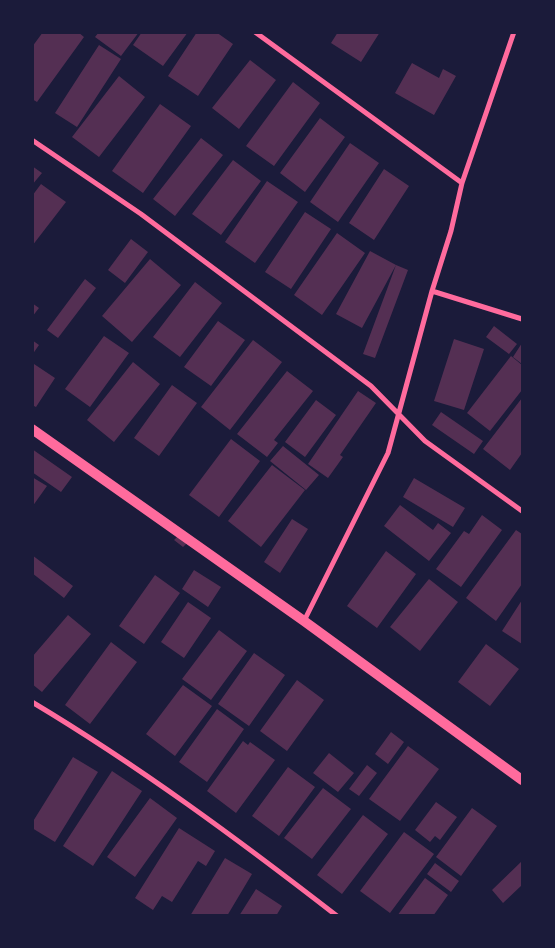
<!DOCTYPE html>
<style>
body{margin:0}
#map{position:relative;width:555px;height:948px;overflow:hidden;background:#1b1b3a;font-family:"PT Sans",sans-serif}
canvas{display:block}
.frame{position:absolute;inset:0;border:34px solid #1b1b3a;pointer-events:none}
</style>
<div id="map">
<canvas width="555" height="948"></canvas>
<div class="frame"></div>
</div>
<script>
const context = document.querySelector('canvas').getContext('2d');
context.lineJoin = 'round';
function paint(path, color) { context.fillStyle = color; context.fill(path, 'evenodd'); }
function strokePath(path, color, width, dash) { context.strokeStyle = color; context.lineWidth = width; context.lineCap = dash ? 'butt' : 'round'; context.setLineDash(dash || []); context.stroke(path); }
paint(new Path2D(`
 M43,32H78L84,37L37,102L32,99V47Z
 M99,32H139L121,56L95,37Z
 M142,32H188L163,66L133,45Z
 M197,32H216L233,44L198,96L168,76Z
 M338,32H380L361,62L331,43Z
 M99,45L121,59L77,127L55,113Z
 M250,60L276,80L239,129L212,108Z
 M412,63L439,78L443,69L456,76L434,115L395,93Z
 M119,76L145,97L99,157L72,137Z
 M293,82L320,103L274,166L246,146Z
 M160,104L191,126L143,193L112,171Z
 M320,118L345,137L305,192L280,173Z
 M201,138L223,155L175,216L153,199Z
 M350,143L379,163L338,222L310,202Z
 M233,160L261,181L221,235L192,214Z
 M32,166L42,173L32,185Z
 M384,169L409,186L374,240L349,223Z
 M267,181L298,202L255,263L225,242Z
 M41,184L66,202L32,246V196Z
 M305,212L331,229L291,289L265,272Z
 M337,233L365,253L322,315L294,295Z
 M131,239L148,252L125,283L108,270Z
 M370,251L396,265L362,328L336,314Z
 M150,259L181,285L132,342L102,316Z
 M396,265L408,270L375,358L363,354Z
 M85,279L96,288L58,338L47,330Z
 M195,282L222,303L180,357L153,337Z
 M32,303L39,308L32,317Z
 M218,321L245,340L211,386L184,367Z
 M494,326L517,344L509,354L486,337Z
 M104,336L129,353L90,407L65,389Z
 M454,339L484,349L464,410L434,401Z
 M32,340L39,345L32,355Z
 M253,340L282,362L230,430L201,407Z
 M522,343V364L513,357Z
 M511,356L522,365V390L490,431L467,413Z
 M133,362L160,384L114,442L87,420Z
 M34,364L55,378L36,407L32,405V366Z
 M287,371L313,391L274,440L278,443L267,457L237,434Z
 M172,385L197,403L159,456L134,438Z
 M358,391L376,403L340,455L343,457L328,478L308,464Z
 M522,398V453L510,470L483,449Z
 M316,400L336,415L305,457L285,442Z
 M441,412L483,441L474,454L432,425Z
 M231,439L260,461L219,517L189,495Z
 M283,446L319,475L306,490L270,461Z
 M32,449L72,477L61,492L32,472Z
 M272,465L305,490L261,547L228,521Z
 M32,477L47,486L32,507Z
 M414,478L465,508L453,527L403,497Z
 M400,505L433,530L438,523L451,533L429,561L384,526Z
 M482,515L502,530L461,587L436,569L464,531L469,534Z
 M292,519L308,529L280,573L264,562Z
 M516,530L522,534V584L496,621L466,598Z
 M179,535L188,542L183,547L174,540Z
 M386,551L416,574L377,628L347,606Z
 M32,555L73,586L64,598L32,573Z
 M194,570L221,587L208,607L182,589Z
 M155,575L180,593L144,644L119,626Z
 M429,579L458,602L420,651L390,627Z
 M522,600V644L502,631Z
 M188,602L211,618L184,658L161,642Z
 M68,615L91,634L42,692L32,684V657Z
 M219,630L247,651L211,700L182,679Z
 M111,642L137,662L90,724L65,705Z
 M486,644L519,669L490,706L458,682Z
 M254,653L285,675L249,726L218,704Z
 M297,680L324,700L287,751L260,731Z
 M183,685L212,706L175,756L146,734Z
 M217,709L244,729L207,782L179,762Z
 M391,732L404,742L388,764L375,754Z
 M243,741L248,745L250,742L275,760L236,813L207,791Z
 M408,746L439,769L400,821L369,799Z
 M329,753L354,773L338,792L313,773Z
 M73,757L98,772L55,842L32,828V823Z
 M367,765L377,773L359,796L349,789Z
 M288,767L315,787L279,836L252,816Z
 M112,771L142,791L93,866L63,846Z
 M323,788L351,809L312,859L284,838Z
 M150,798L177,818L135,877L107,857Z
 M436,802L457,817L440,840L435,836L430,842L415,830Z
 M472,808L497,826L461,876L436,857Z
 M363,815L388,834L342,894L317,875Z
 M179,828L215,851L206,866L198,861L172,902L162,896L153,910L135,898Z
 M404,832L434,854L390,913L360,891Z
 M225,858L252,874L227,916H190Z
 M522,861V885L503,903L492,890Z
 M435,863L459,881L451,892L427,874Z
 M425,878L448,895L433,916H397Z
 M256,889L282,906L276,916H239Z`), '#542f53');
strokePath(new Path2D(`
 M255,32L462,183
 M32,140L141,214L371,386L425,441L522,511
 M432,291L522,319
 M304,621L388,453L432,291L451,231L462,183L514,32
 M32,702C139,766 239,840 337,916`), '#ff6b9d', 5);
strokePath(new Path2D(`
 M32,429L304,621L522,780`), '#ff6b9d', 10);
</script>
